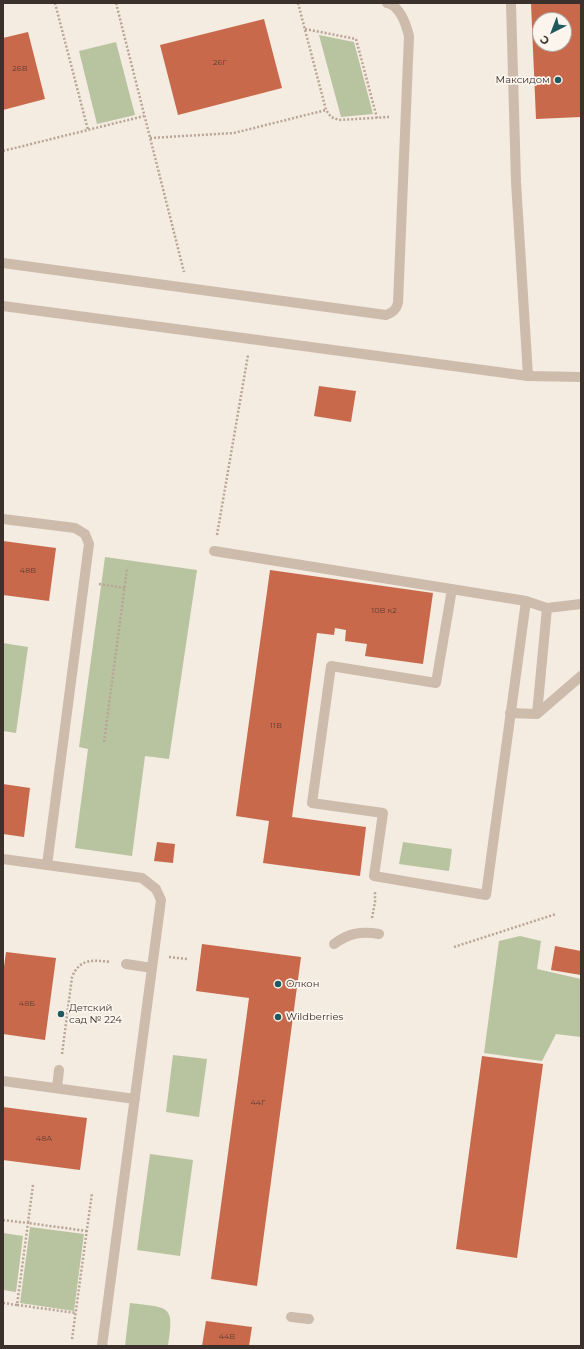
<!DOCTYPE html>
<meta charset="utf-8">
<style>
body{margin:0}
#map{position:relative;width:584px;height:1349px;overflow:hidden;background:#f4ebe1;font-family:Montserrat,sans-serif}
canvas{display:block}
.frame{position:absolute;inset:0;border:4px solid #3b302b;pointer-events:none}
.north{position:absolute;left:532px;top:12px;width:40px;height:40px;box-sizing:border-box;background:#fbf5ee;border:1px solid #aea6a0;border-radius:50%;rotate:222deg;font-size:11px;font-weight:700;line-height:16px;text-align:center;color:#3b302b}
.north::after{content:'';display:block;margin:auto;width:14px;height:18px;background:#1f5a5e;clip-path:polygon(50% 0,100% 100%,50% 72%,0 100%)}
</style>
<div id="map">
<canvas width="584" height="1349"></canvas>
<div class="frame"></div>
<div class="north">С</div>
</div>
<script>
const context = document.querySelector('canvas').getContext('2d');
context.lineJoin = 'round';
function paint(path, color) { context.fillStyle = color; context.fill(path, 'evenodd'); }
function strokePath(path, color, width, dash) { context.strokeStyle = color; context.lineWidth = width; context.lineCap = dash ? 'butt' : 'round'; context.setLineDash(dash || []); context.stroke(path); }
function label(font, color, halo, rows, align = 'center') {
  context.font = font + ' Montserrat,sans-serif'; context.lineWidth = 3.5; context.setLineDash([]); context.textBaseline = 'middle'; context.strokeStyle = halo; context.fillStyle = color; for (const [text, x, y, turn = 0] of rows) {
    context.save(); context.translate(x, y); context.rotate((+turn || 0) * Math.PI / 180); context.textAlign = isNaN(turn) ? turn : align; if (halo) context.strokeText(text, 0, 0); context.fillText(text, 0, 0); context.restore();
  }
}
paint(new Path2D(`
 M319,35L354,42L373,114L341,117Z
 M116,42L135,115L97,124L79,51Z
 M105,557L197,570L169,759L145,756L132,856L75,848L88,749L79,747Z
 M3,643L28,647L16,733L3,731Z
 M403,842L452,849L449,871L399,864Z
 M520,936L541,941L537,969L581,979V1037L556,1034L542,1061L484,1053L499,941Z
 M173,1055L207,1059L199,1117L166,1112Z
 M150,1154L193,1160L180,1256L137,1250Z
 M30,1227L84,1234L74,1311L20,1303Z
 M3,1233L23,1236L16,1292L3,1290Z
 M130,1303C169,1308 175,1304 168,1346H125Z`), '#b8c4a0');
paint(new Path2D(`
 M531,3H581V117L536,119ZM540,20H564V44H540Z
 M264,19L282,88L178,115L160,45Z
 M28,32L45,99L3,110V38Z
 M319,386L356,391L351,422L314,416Z
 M3,541L56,548L49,601L3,595Z
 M270,570L433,593L423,664L365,656L367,644L345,641L346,630L335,628L334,635L317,633L292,817L366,827L360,876L263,863L269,821L236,816Z
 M3,784L30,788L24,837L3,834Z
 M157,842L175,844L173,863L154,861Z
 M202,944L301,957L257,1286L211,1279L249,998L196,991Z
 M555,946L581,951V975L551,970Z
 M6,952L56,958L45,1040L3,1034V974Z
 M482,1056L543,1064L517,1258L456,1249Z
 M3,1107L87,1118L80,1170L3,1160Z
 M206,1321L252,1327L249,1346H202Z`), '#c8694b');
strokePath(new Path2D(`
 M55,3L88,130
 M116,3L184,272
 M298,3L326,110L331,117L339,120L389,117
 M305,29L356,39L377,118
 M150,138L234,133L326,110
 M3,151L144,116
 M217,535L248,355
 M99,584L125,588
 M104,742L127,569
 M372,918L375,902V891
 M454,947L556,914
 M169,957L187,959
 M62,1054L72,977C80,958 93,960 111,962
 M33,1185L28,1223L87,1231
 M3,1220L28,1223L17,1305L3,1303
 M17,1305L76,1313
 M72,1339L92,1193`), '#b9a596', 2.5, [2, 2]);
strokePath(new Path2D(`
 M511,3L516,182L528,376
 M3,263L386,315C393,313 396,310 398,303L409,36C406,24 400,6 387,3
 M3,519L75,528L85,534L89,544L47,865
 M214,551L526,601L547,608
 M452,589L436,683L331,666L312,803L383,813L374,876L486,895L526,601
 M510,713L537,714L581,676
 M537,714L547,608L581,604
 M3,859L142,878L156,889L161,900L102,1346
 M334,944C349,933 361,931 379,934
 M126,964L152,968
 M3,1081L135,1099
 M57,1088L59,1070
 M291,1317L309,1319`), '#cdbbac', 10);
strokePath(new Path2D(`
 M3,306L528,376L581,377`), '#cdbbac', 10);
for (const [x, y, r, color] of [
 [558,80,4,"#1f5a5e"],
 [278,984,4,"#1f5a5e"],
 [61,1014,4,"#1f5a5e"],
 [278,1017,4,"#1f5a5e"]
]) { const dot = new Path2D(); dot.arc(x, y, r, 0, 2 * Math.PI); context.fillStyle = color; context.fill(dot); strokePath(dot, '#fbf5ee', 1.5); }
label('8px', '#5e3e33', null, [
 ["26Г",220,63],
 ["26В",20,69],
 ["48В",28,571],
 ["10В к2",384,611],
 ["11В",276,726],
 ["48Б",27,1004],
 ["44Г",258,1103],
 ["48А",44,1139],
 ["44В",227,1337]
]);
label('10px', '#3b302b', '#fbf5ee', [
 ["Максидом",550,80,"right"],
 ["Олкон",286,984],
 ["Детский",69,1008],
 ["сад № 224",69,1020],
 ["Wildberries",286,1017]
], 'left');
</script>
